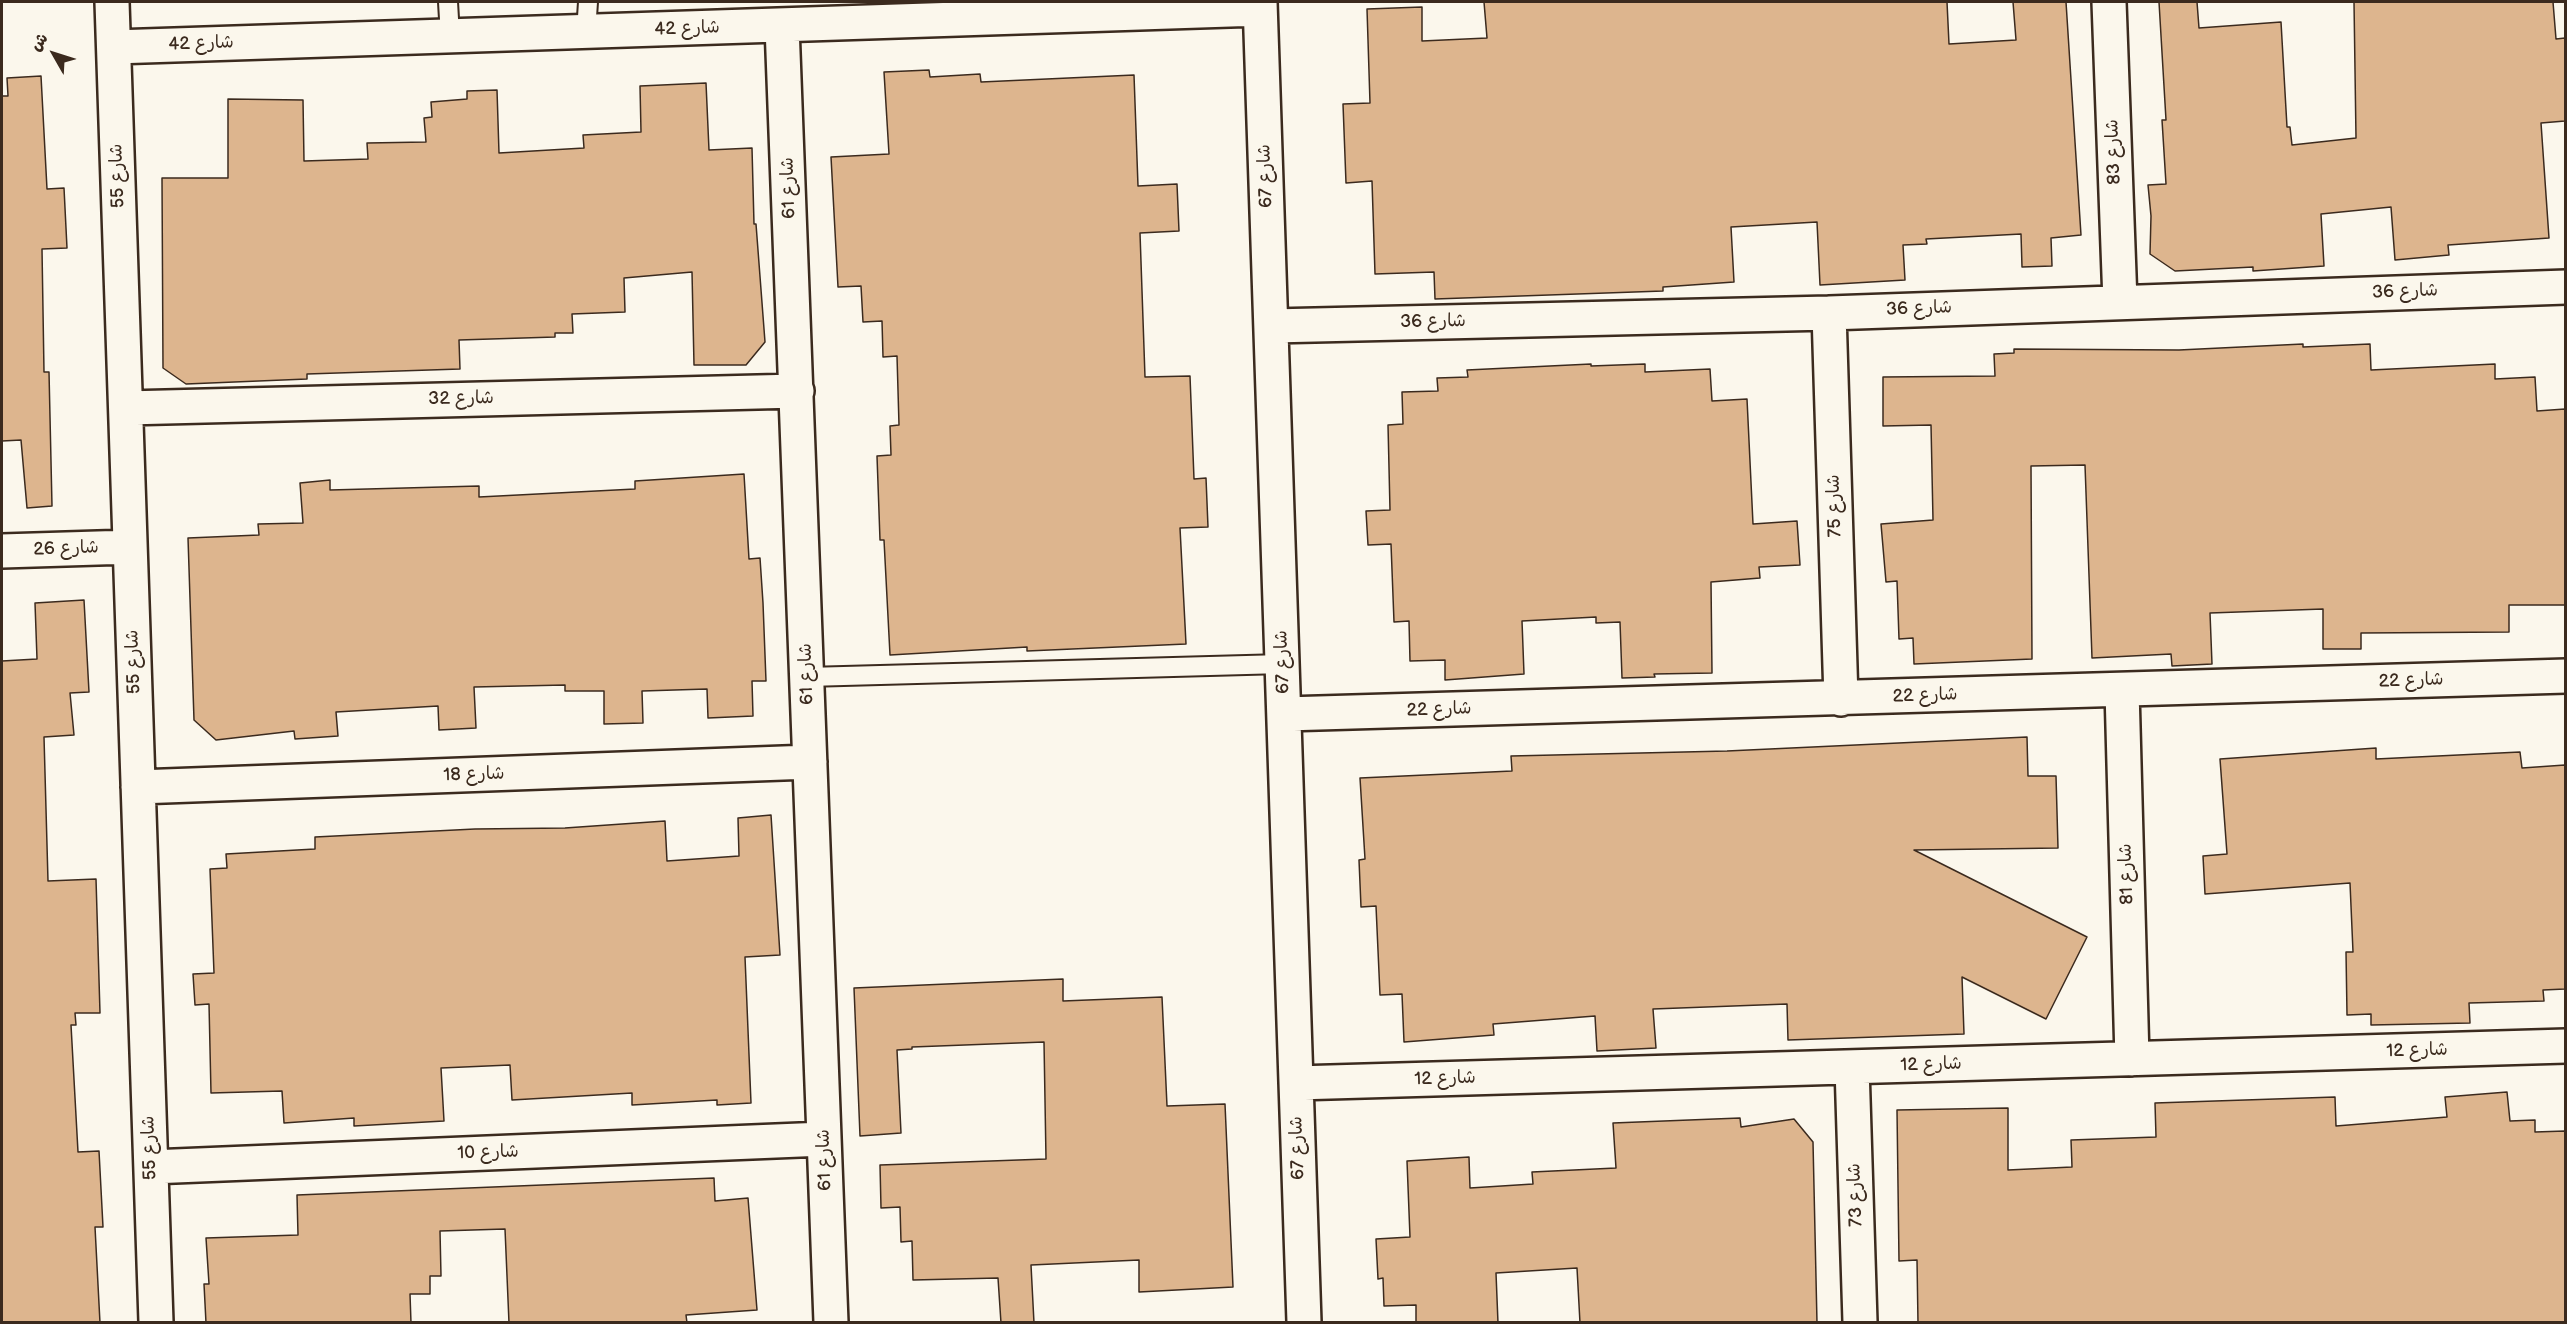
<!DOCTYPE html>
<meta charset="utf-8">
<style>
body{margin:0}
#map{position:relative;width:2567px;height:1324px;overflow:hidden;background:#fbf7ec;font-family:"Balsamiq Sans","Playpen Sans Arabic",sans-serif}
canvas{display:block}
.frame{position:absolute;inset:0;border:3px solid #3b2a1e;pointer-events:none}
.north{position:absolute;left:24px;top:24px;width:60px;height:60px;-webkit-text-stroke:4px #fbf7ec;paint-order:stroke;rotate:309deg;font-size:16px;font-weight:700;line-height:24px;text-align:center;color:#3b2a1e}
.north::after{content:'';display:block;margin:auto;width:21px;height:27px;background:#3b2a1e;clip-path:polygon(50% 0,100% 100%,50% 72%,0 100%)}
</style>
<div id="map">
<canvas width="2567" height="1324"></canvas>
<div class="frame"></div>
<div class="north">ش</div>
</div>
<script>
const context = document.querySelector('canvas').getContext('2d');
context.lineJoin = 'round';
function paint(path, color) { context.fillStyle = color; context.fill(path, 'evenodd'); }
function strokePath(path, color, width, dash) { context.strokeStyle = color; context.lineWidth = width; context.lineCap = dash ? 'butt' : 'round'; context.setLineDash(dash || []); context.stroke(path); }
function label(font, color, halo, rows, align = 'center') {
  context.font = font + ' "Balsamiq Sans","Playpen Sans Arabic",sans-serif'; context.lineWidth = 4.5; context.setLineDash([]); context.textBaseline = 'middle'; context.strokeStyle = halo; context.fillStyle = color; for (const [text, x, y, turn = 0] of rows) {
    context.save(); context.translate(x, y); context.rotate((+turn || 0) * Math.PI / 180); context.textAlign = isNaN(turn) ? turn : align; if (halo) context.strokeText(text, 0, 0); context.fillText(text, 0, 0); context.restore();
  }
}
const building = new Path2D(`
 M1484,2H1947L1949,44L2016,40L2013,2H2066L2081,235L2051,238L2052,266L2022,267L2021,234L1926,239L1927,244L1903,245L1905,280L1820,285L1817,222L1731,227L1734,282L1663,287V291L1435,299L1434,272L1375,274L1372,181L1346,183L1343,104L1370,103L1367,9L1422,7V41L1487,38Z
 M2159,2H2197L2199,28L2281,22L2287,127H2290L2292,145L2356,138L2354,2H2553L2556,39L2565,38V121L2541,123L2549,238L2448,245L2449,255L2395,260L2391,207L2321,214L2324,266L2253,271V267L2175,271L2150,254L2151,216L2148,185L2166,184L2162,120H2166Z
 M929,70L930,77L980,74L981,82L1134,75L1138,186L1177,184L1179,231L1140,233L1145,377L1190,376L1194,479L1206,478L1208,527L1180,528L1186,644L1027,651V647L890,655L884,540H880L877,456L891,455L890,426L899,425L897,356L883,357L882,321L863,322L861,286L838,287L831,157L889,154L884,72Z
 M41,76L47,189L64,188L67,248L42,249L44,372H49L52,506L27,508L21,440L2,441V96H8L7,78Z
 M706,83L709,150L752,148L754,224H756L765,342L746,365H694L692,272L624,278L625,312L572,314L573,333H555V337L459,340L460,369L307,374V379L186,384L163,368L162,178H228V99L303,100L304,161L368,159L367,143L426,142L424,118L432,117L431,102L467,99V91L497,90L499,153L584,148L583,135L641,132L640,86Z
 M2303,344V347L2370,344L2371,370L2495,364V379L2535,377L2537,411L2565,409V605H2509V632L2361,633V649H2323V609L2210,613L2212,664L2172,666L2171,654L2092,658L2085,465L2031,466L2032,659L1914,664L1913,638L1899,639L1897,581L1886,582L1881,524L1933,520L1931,425L1883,426V377L1995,376L1994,354L2014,353V349L2179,350Z
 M1591,364V366L1645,364V372L1710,369L1712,401L1747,399L1753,524L1797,521L1800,565L1759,567L1760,578L1711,582L1712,673L1654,674L1655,677L1622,678L1620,622L1596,623V617L1522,621L1524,674L1445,680V660L1410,661L1409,621L1394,622L1391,544L1368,545L1366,511L1390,510L1388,425L1403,424L1402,392L1438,391L1437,378L1468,377L1467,370Z
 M744,474L749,559L760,558L763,603L766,681H752L753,716L708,718L707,689L642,691L643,723L604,724V691H565V685L474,687L476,728L439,730L438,706L336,712L338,736L295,739L294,731L216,740L194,720L188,538L259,535L258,524L303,523L300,483L330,480V490L479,486V497L635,489V481Z
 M84,600L89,692L70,693L74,735L44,737L48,881L96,879L100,1013H75L76,1025H71L78,1152L99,1151L103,1227H95L100,1323H2V661L37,659L35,603Z
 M2027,737L2028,776H2056L2058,848L1914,850L2087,937L2046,1019L1962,977L1964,1034L1788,1040L1787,1004L1653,1009L1656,1048L1597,1051L1595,1016L1493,1024L1494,1035L1404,1042L1402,994L1380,995L1376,906L1361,907L1359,860L1365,859L1360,778L1512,771L1511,756L1727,751Z
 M2376,748V759L2520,752L2522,768L2565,765V989L2543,990L2544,1001L2469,1003L2470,1023L2371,1025V1014L2347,1015L2346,952H2353L2350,883L2205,894L2203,856L2227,854L2220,759Z
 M771,815L780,955L745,957L751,1103L717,1105V1100L632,1105V1093L512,1100L510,1065L441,1068L444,1121L354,1126V1118L284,1123L282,1091L211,1093L209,1004L195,1005L193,974L214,973L210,869L227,868L226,854L315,849V837L475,829L565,828L665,821L667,861L739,856L738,818Z
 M1063,979V1001L1162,997L1167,1106L1225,1104L1233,1287L1139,1292V1260L1031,1265L1034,1323H1001L998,1278L913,1280L912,1241L901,1242L900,1207L881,1208L880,1165L1046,1159L1044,1042L912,1047V1049L897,1050L901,1133L860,1136L854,988Z
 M2507,1092L2510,1121L2535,1120V1132L2565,1131V1323H1918L1917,1260L1899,1261L1897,1110L2008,1108V1170L2072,1167L2071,1140L2156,1137L2155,1103L2335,1097L2336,1126L2447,1117L2445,1097Z
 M1740,1118L1741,1127L1794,1119L1813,1142L1817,1323H1580L1577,1268L1496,1273L1498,1323H1416V1305L1384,1306L1383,1278L1378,1279L1376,1239L1410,1237L1407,1161L1469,1157L1470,1188L1533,1184L1532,1172L1616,1168L1613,1123Z
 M714,1178L715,1201L748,1198L757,1310L686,1315L687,1323H509L505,1229L440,1231L441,1276H430V1294H410L411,1323H206L204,1284H209L206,1238L298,1235L297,1195Z`);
paint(building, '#ddb58e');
strokePath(building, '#3b2a1e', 1.5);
const service = new Path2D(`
 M448,2L450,36
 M586,32L588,2
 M807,677L1283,664`);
const minor = new Path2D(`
 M112,2L156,1322
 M1260,2L1304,1322
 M2109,2L2120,302
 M782,26L831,1322
 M114,47L1260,9
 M1829,313L1841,699
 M1272,326L1829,313L2566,287
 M126,408L797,391
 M2,551L130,547
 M2122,690L2132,1059
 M1285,714L2566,676
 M138,787L810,762
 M1852,1067L1860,1322
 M1296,1083L2566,1046
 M151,1167L824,1139`);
strokePath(service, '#3b2a1e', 22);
strokePath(minor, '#3b2a1e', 38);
strokePath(service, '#fbf7ec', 18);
strokePath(minor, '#fbf7ec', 33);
label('18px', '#3b2a1e', '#fbf7ec', [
 ["شارع 42",687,29,-2],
 ["شارع 42",201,44,-2],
 ["شارع 83",2114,152,-92],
 ["شارع 55",118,176,-92],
 ["شارع 67",1266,176,-92],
 ["شارع 61",789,188,-92],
 ["شارع 36",2405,292,-2],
 ["شارع 36",1919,309,-2],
 ["شارع 36",1433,322,-1],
 ["شارع 32",461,399,-1],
 ["شارع 75",1835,506,-92],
 ["شارع 26",66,549,-2],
 ["شارع 55",134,662,-92],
 ["شارع 67",1283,662,-92],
 ["شارع 61",807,674,-92],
 ["شارع 22",2411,681,-2],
 ["شارع 22",1925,696,-2],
 ["شارع 22",1439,710,-2],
 ["شارع 18",474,775,-2],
 ["شارع 81",2127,874,-92],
 ["شارع 12",2417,1051,-2],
 ["شارع 12",1931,1065,-2],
 ["شارع 12",1445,1079,-2],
 ["شارع 55",150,1148,-92],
 ["شارع 67",1298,1148,-92],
 ["شارع 10",488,1153,-2],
 ["شارع 61",825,1160,-92],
 ["شارع 73",1856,1195,-92]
]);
</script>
